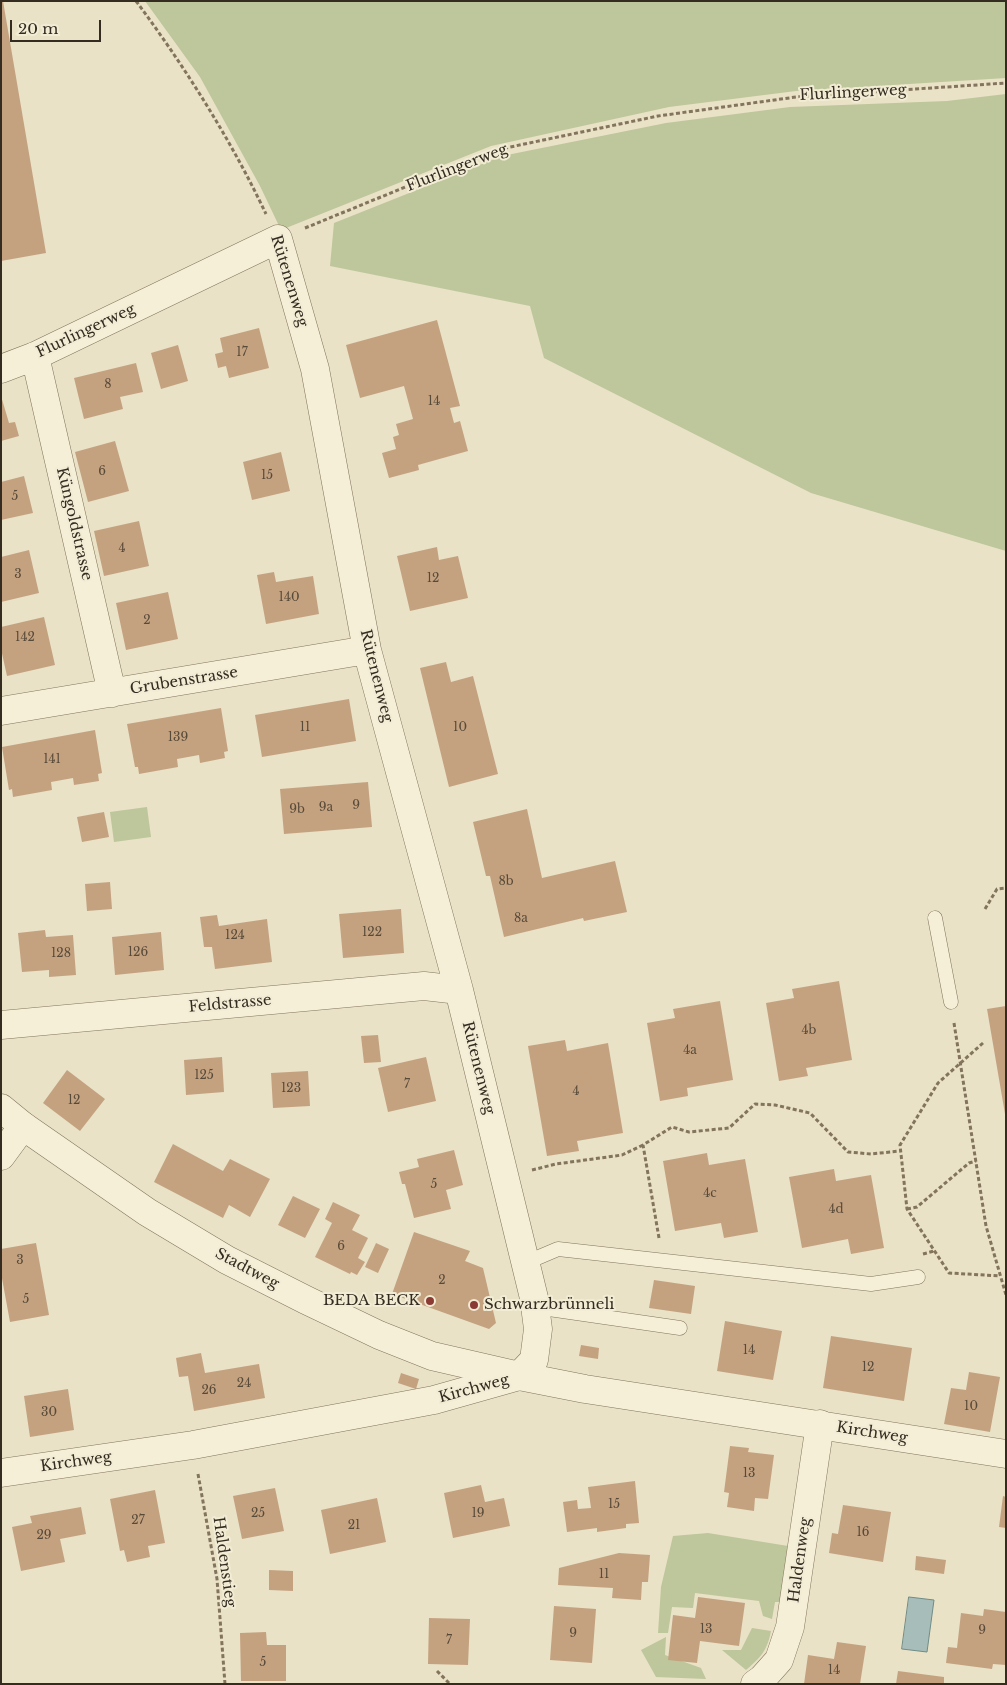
<!DOCTYPE html>
<meta charset="utf-8">
<style>
body{margin:0}
#map{position:relative;width:1007px;height:1685px;overflow:hidden;background:#e9e2c6;font-family:"Libre Baskerville",serif}
canvas{display:block}
.frame{position:absolute;inset:0;border:2px solid #342c20;pointer-events:none}
.scale{position:absolute;left:10px;top:20px;width:91px;height:22px;box-sizing:border-box;border:2px solid #342c20;border-top:0;padding-left:6px;font-size:15px;line-height:18px;white-space:nowrap;color:#342c20;-webkit-text-stroke:4px #f2ecd5;paint-order:stroke}
</style>
<div id="map">
<canvas width="1007" height="1685"></canvas>
<div class="frame"></div>
<div class="scale">20 m</div>
</div>
<script>
const context = document.querySelector('canvas').getContext('2d');
context.lineJoin = 'round';
function paint(path, color) { context.fillStyle = color; context.fill(path, 'evenodd'); }
function strokePath(path, color, width, dash) { context.strokeStyle = color; context.lineWidth = width; context.lineCap = dash ? 'butt' : 'round'; context.setLineDash(dash || []); context.stroke(path); }
function label(font, color, halo, rows, align = 'center') {
  context.font = font + ' "Libre Baskerville",serif'; context.lineWidth = 4; context.setLineDash([]); context.textBaseline = 'middle'; context.strokeStyle = halo; context.fillStyle = color; for (const [text, x, y, turn = 0] of rows) {
    context.save(); context.translate(x, y); context.rotate((+turn || 0) * Math.PI / 180); context.textAlign = isNaN(turn) ? turn : align; if (halo) context.strokeText(text, 0, 0); context.fillText(text, 0, 0); context.restore();
  }
}
paint(new Path2D(`
 M145,1H1006V78L796,91L669,107L491,146L281,230L260,186L200,77Z
 M1006,94V551L811,493L544,358L530,306L330,266L334,223L502,156L666,123L790,107L947,101Z
 M147,807L151,837L114,842L110,812Z
 M708,1533L788,1546L780,1602H775L772,1619L763,1616L759,1601L695,1593L693,1608L672,1607L668,1633H658L661,1587L673,1536Z
 M752,1628L771,1631C767,1651 761,1657 746,1670L722,1650H741Z
 M666,1637L665,1655L701,1668L706,1679L656,1677L641,1650Z`), '#bec69b');
const water = new Path2D(`
 M909,1597L934,1600L927,1652L902,1649Z`);
paint(water, '#a7bdb9');
strokePath(water, '#6f8b86', 1);
paint(new Path2D(`
 M1,1H3L46,253L1,261Z
 M437,320L460,406L450,408L454,423L460,421L468,451L418,465L419,470L389,478L382,453L396,449L393,437L399,435L396,424L413,419L404,386L360,398L346,345Z
 M259,328L269,368L229,378L226,366L218,368L215,354L223,352L220,338Z
 M178,345L188,381L161,389L151,353Z
 M136,363L143,392L120,397L123,409L84,419L74,378Z
 M1,396L9,423L15,422L19,436L1,441Z
 M115,441L129,491L88,502L75,452Z
 M281,452L290,491L252,500L243,462Z
 M24,476L33,513L1,520V482Z
 M139,521L149,566L104,576L94,531Z
 M437,547L439,560L458,556L468,598L410,611L397,556Z
 M29,550L39,593L1,602V557Z
 M274,572L276,582L313,576L319,614L266,624L257,575Z
 M168,592L178,639L126,650L116,603Z
 M44,617L55,665L7,676L1,649V627Z
 M446,662L451,682L473,676L498,774L449,787L420,668Z
 M349,699L356,741L262,757L255,715Z
 M221,708L228,751L224,752L225,758L200,763L199,755L177,759L178,767L139,774L138,767H135L127,724Z
 M95,730L102,773L98,774L99,781L74,785L73,778L51,782L52,790L13,797L12,789L9,790L2,747Z
 M368,782L372,827L284,834L280,789Z
 M527,809L542,878L615,861L627,912L584,921L583,918L504,937L490,876H486L473,822Z
 M104,812L109,837L82,842L77,817Z
 M110,882L112,909L87,911L85,884Z
 M401,909L404,953L343,958L339,914Z
 M217,915L219,926L267,919L272,962L215,969L212,947H204L200,917Z
 M45,930L46,937L73,935L76,975L49,977V970L22,972L18,933Z
 M161,932L164,970L115,975L112,937Z
 M839,981L852,1060L806,1068L808,1076L779,1081L766,1003L794,998L792,989Z
 M720,1001L733,1080L687,1088L688,1096L660,1101L647,1023L675,1018L673,1009Z
 M1006,1006V1114H1005L987,1009Z
 M378,1035L381,1062L364,1063L361,1036Z
 M565,1040L567,1051L608,1043L623,1133L577,1141L579,1151L547,1156L528,1046Z
 M222,1057L224,1092L186,1095L184,1060Z
 M426,1057L436,1101L388,1112L378,1068Z
 M67,1070L105,1099L80,1131L43,1103Z
 M308,1071L310,1106L273,1108L271,1073Z
 M173,1144L223,1171L230,1159L270,1179L250,1217L229,1205L223,1218L154,1182Z
 M454,1150L463,1185L446,1190L451,1209L414,1218L405,1184H402L399,1172L419,1167L417,1159Z
 M707,1153L709,1165L745,1159L758,1232L724,1238L721,1223L675,1231L663,1161Z
 M834,1169L836,1181L871,1175L884,1248L851,1254L848,1239L802,1248L789,1177Z
 M293,1196L320,1209L305,1238L278,1225Z
 M333,1202L360,1215L352,1230L368,1238L358,1258L365,1262L357,1275L351,1272L350,1274L315,1257L332,1223L325,1219Z
 M414,1232L470,1251L465,1261L483,1268L496,1323L489,1329L392,1294Z
 M36,1243L49,1315L10,1322L1,1273V1249Z
 M376,1243L389,1249L378,1273L365,1267Z
 M654,1280L695,1286L691,1314L649,1308Z
 M725,1321L782,1331L773,1380L717,1371Z
 M831,1336L912,1348L904,1401L823,1388Z
 M581,1345L599,1348L598,1359L579,1356Z
 M201,1353L205,1373L259,1364L265,1398L194,1411L188,1376L179,1377L176,1358Z
 M969,1372L1000,1377L990,1432L944,1424L951,1388L966,1390Z
 M401,1373L419,1379L416,1389L398,1383Z
 M68,1389L74,1430L30,1437L24,1396Z
 M730,1446L749,1448L748,1452L774,1455L768,1499L755,1498L754,1511L727,1507L729,1493L724,1492Z
 M635,1481L639,1523L626,1524V1528L597,1532V1528L567,1532L563,1502L577,1500L578,1509L591,1508L588,1487Z
 M481,1485L485,1502L504,1498L510,1526L453,1538L444,1493Z
 M275,1488L284,1531L242,1539L233,1496Z
 M155,1490L165,1543L148,1546L150,1557L127,1562L124,1550L120,1551L110,1499Z
 M1003,1496L1006,1497V1528L999,1527Z
 M377,1498L386,1542L330,1554L321,1510Z
 M843,1505L891,1512L883,1562L829,1553L832,1533L838,1534Z
 M81,1507L86,1534L60,1539L65,1562L21,1571L12,1527L32,1523L30,1516Z
 M619,1553L650,1555L648,1582H642L641,1600L612,1598L613,1588L558,1585L559,1568Z
 M916,1556L946,1560L944,1574L915,1570Z
 M269,1570L293,1571V1591L269,1590Z
 M698,1597L745,1603L739,1646L700,1641L697,1663L668,1660L673,1615L695,1618Z
 M554,1606L596,1609L592,1663L550,1660Z
 M984,1609L1006,1612V1665L993,1664L992,1669L946,1663L948,1647L957,1648L961,1613L983,1616Z
 M429,1618L470,1619L468,1665L428,1664Z
 M266,1632L267,1645H286V1681H241L240,1633Z
 M837,1642L866,1646L860,1684H804L808,1655L834,1659Z
 M898,1671L944,1677V1684H896Z`), '#c4a280');
const service = new Path2D(`
 M935,918L951,1002
 M525,1263L558,1249L871,1284L918,1277
 M535,1307L680,1328`);
const minor = new Path2D(`
 M35,356L112,693
 M1,369L35,356L278,239L315,369L367,650L459,990L534,1298L538,1329L534,1360L519,1376L434,1400L193,1445L1,1473
 M1,711L367,650
 M1,1025L424,986L459,990
 M1,1156L23,1126
 M755,1684L762,1679L779,1660L790,1627L820,1424`);
const tertiary = new Path2D(`
 M1,1108L23,1126L147,1212L227,1260L306,1300L379,1335L432,1356L519,1376L585,1389L1006,1454`);
strokePath(service, '#83745d', 15);
strokePath(minor, '#83745d', 29);
strokePath(tertiary, '#83745d', 29);
strokePath(new Path2D(`
 M136,1C185,67 231,140 266,214
 M305,228L496,150L658,116L796,97L1006,83
 M985,909L997,889L1006,888
 M954,1023L986,1226L1006,1295
 M983,1043L938,1083L900,1145L907,1209L949,1273L1000,1276
 M532,1170L556,1164L622,1155L643,1145
 M907,1209L917,1207L969,1163L976,1161
 M659,1238L643,1145L672,1127L689,1132L729,1128L755,1104L775,1105L810,1113L848,1152L871,1154L900,1151
 M923,1254L934,1251
 M198,1474L217,1579L225,1684
 M437,1671L450,1684`), '#83745d', 3, [4, 2.5]);
strokePath(service, '#f5efd8', 14);
strokePath(minor, '#f5efd8', 28);
strokePath(tertiary, '#f5efd8', 28);
for (const [x, y, r, color] of [
 [430,1301,5,"#8b3a34"],
 [474,1305,5,"#8b3a34"]
]) { const dot = new Path2D(); dot.arc(x, y, r, 0, 2 * Math.PI); context.fillStyle = color; context.fill(dot); strokePath(dot, '#f2ecd5', 2); }
label('12px', '#584a38', null, [
 ["17",242,353],
 ["8",108,385],
 ["14",434,402],
 ["6",102,472],
 ["15",267,476],
 ["5",15,497],
 ["4",122,549],
 ["3",18,575],
 ["12",433,579],
 ["140",289,598],
 ["2",147,621],
 ["142",25,638],
 ["11",305,728],
 ["10",460,728],
 ["139",178,738],
 ["141",52,760],
 ["9",356,806],
 ["9a",326,808],
 ["9b",297,810],
 ["8b",506,882],
 ["8a",521,919],
 ["122",372,933],
 ["124",235,936],
 ["126",138,953],
 ["128",61,954],
 ["4b",809,1031],
 ["4a",690,1051],
 ["125",204,1076],
 ["7",407,1085],
 ["123",291,1089],
 ["4",576,1092],
 ["12",74,1101],
 ["5",434,1185],
 ["4c",710,1194],
 ["4d",836,1210],
 ["6",341,1247],
 ["3",20,1261],
 ["2",442,1281],
 ["5",26,1300],
 ["14",749,1351],
 ["12",868,1368],
 ["24",244,1384],
 ["26",209,1391],
 ["10",971,1407],
 ["30",49,1413],
 ["13",749,1474],
 ["15",614,1505],
 ["25",258,1514],
 ["19",478,1514],
 ["27",138,1521],
 ["21",354,1526],
 ["16",863,1533],
 ["29",44,1536],
 ["11",604,1575],
 ["13",706,1630],
 ["9",982,1631],
 ["9",573,1634],
 ["7",449,1641],
 ["5",263,1663],
 ["14",834,1671]
]);
label('15px', '#342c20', '#f2ecd5', [
 ["Flurlingerweg",853,93,-3],
 ["Flurlingerweg",457,168,-21],
 ["Rütenenweg",289,281,73],
 ["Flurlingerweg",86,331,-25],
 ["Küngoldstrasse",74,524,77],
 ["Rütenenweg",376,676,76],
 ["Grubenstrasse",184,681,-9],
 ["Feldstrasse",230,1004,-5],
 ["Rütenenweg",478,1068,76],
 ["Stadtweg",247,1269,28],
 ["Kirchweg",474,1389,-15],
 ["Kirchweg",872,1433,9],
 ["Kirchweg",76,1462,-8],
 ["Haldenweg",800,1560,-82],
 ["Haldenstieg",224,1562,82]
]);
label('15px', '#342c20', '#f2ecd5', [
 ["BEDA BECK",420,1301],
 ["Schwarzbrünneli",484,1305,"left"]
], 'right');
</script>
